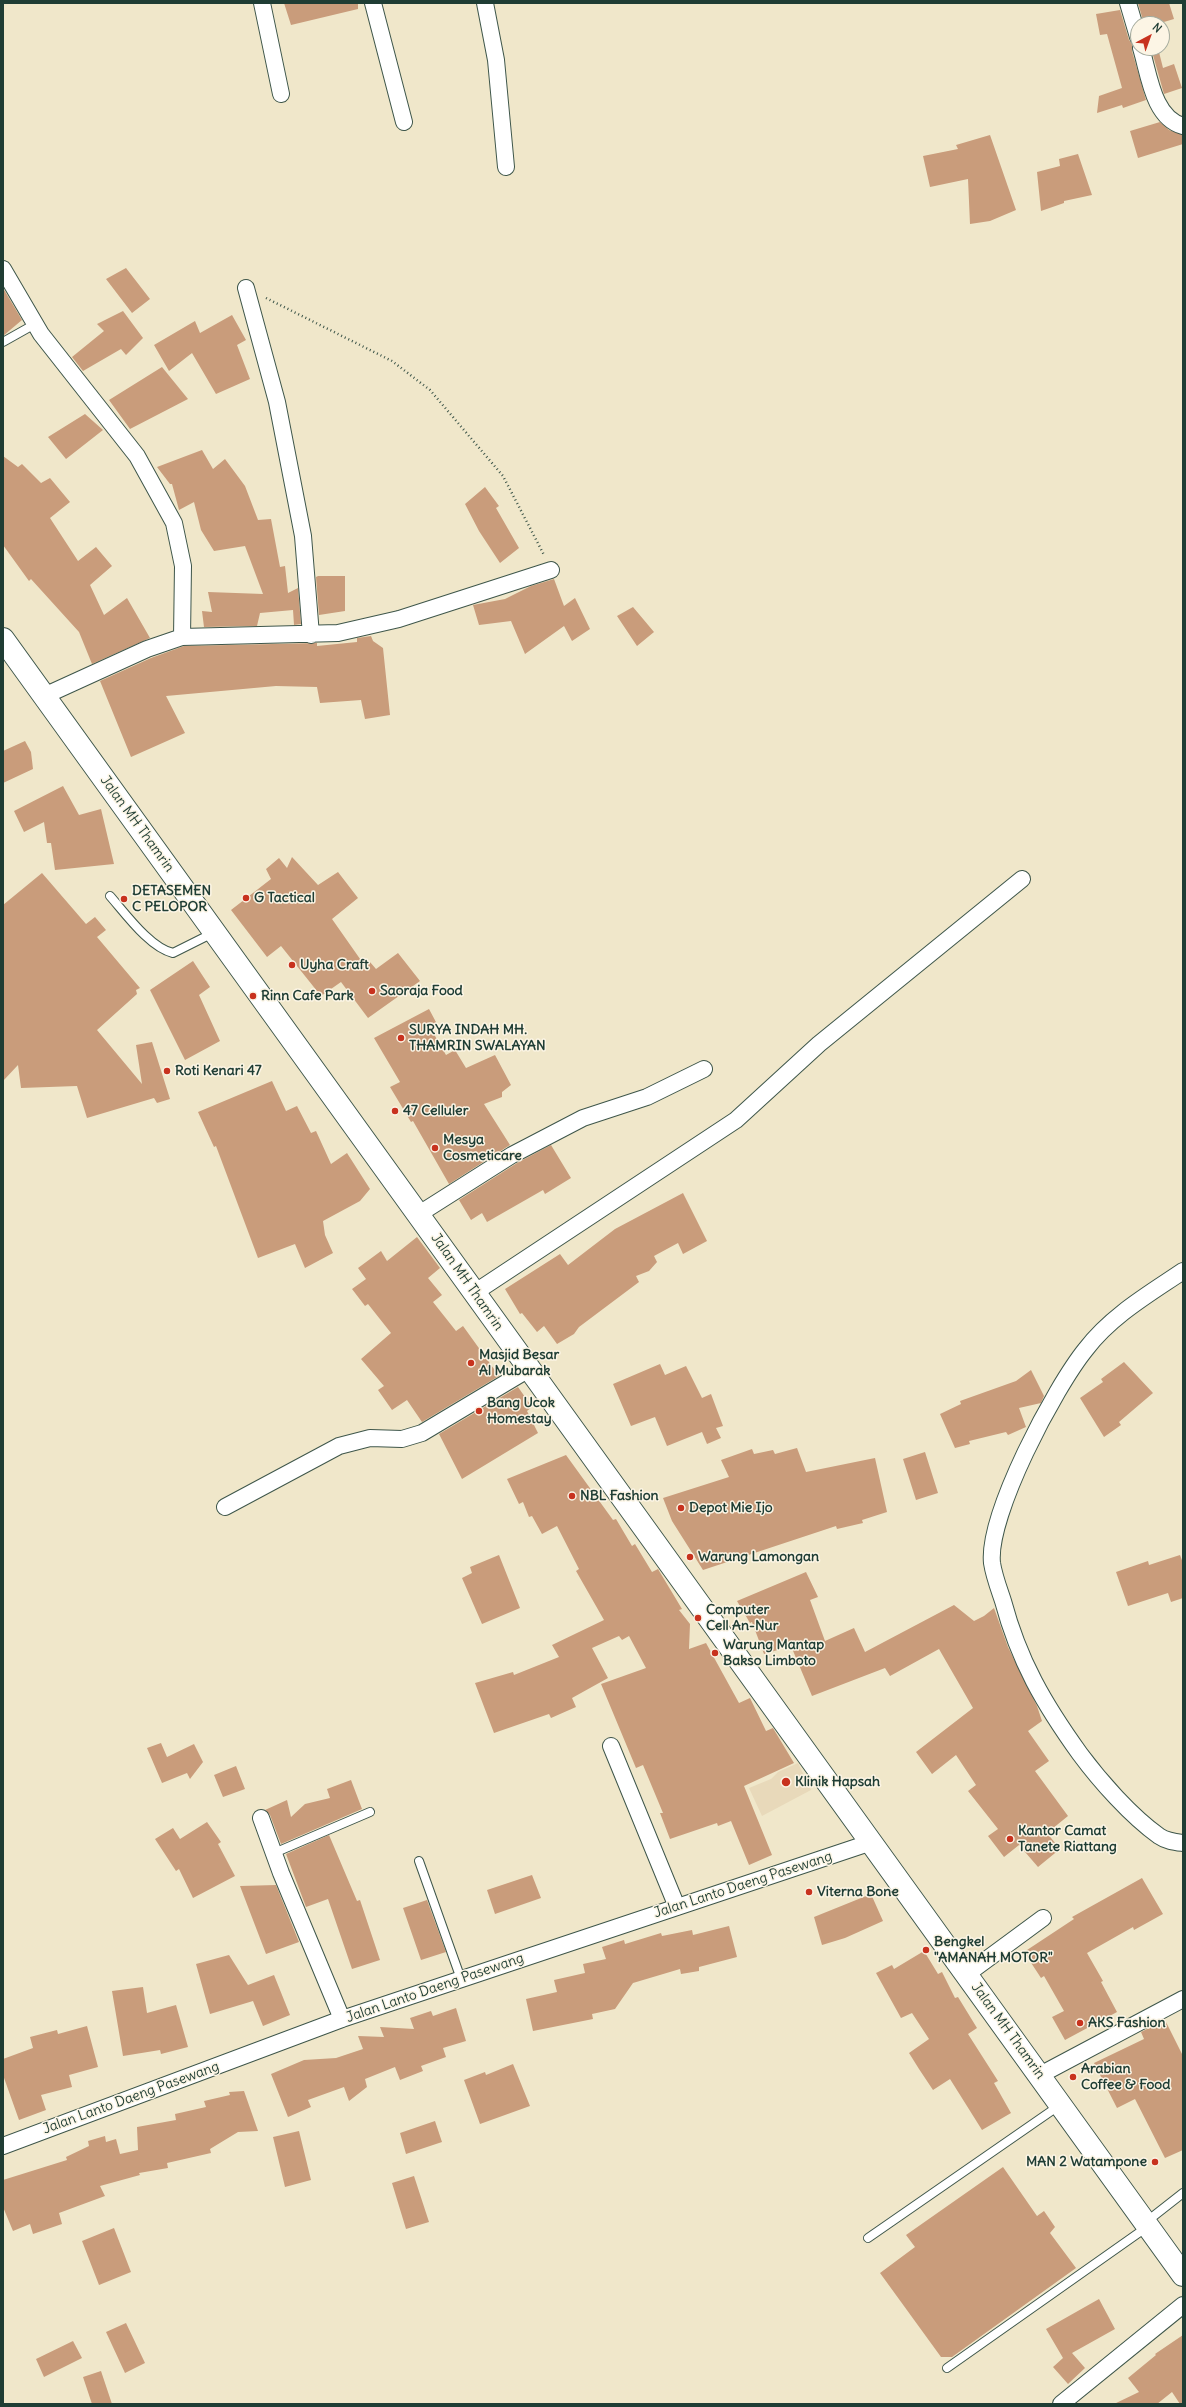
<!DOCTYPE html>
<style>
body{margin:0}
#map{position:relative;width:1186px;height:2407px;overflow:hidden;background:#f0e7ca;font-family:Delius,sans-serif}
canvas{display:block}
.frame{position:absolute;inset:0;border:4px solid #1f3d34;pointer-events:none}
.north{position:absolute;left:1130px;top:16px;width:40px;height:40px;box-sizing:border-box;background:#fcf5e5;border:1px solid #a4ab9e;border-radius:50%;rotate:41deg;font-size:11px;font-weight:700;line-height:16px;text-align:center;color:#1f3d34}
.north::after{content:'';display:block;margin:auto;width:14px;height:18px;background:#c8321e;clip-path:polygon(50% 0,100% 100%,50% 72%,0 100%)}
</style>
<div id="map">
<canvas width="1186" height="2407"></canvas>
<div class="frame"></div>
<div class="north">N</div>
</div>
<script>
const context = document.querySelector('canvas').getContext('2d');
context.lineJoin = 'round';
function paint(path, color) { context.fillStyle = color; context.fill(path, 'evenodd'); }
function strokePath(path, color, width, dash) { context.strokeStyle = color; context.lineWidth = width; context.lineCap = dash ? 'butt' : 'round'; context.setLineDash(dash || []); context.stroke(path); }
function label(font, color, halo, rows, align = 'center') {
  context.font = font + ' Delius,sans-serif'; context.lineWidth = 3; context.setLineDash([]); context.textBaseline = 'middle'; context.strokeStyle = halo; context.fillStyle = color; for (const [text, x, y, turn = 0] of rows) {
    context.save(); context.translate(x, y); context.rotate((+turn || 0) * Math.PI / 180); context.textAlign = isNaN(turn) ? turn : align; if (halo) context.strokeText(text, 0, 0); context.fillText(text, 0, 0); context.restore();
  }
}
paint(new Path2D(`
 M798,1763L811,1790L762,1816L749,1788L771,1779L778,1772Z`), '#e8d9ba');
paint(new Path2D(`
 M284,3H358V9L291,25Z
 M1138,3H1169L1174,19L1157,24H1144Z
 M1120,10L1129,40L1132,44V51L1146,100L1123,108L1122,105L1097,113L1099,96L1122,88L1107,34L1100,35L1096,14Z
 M1151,48H1158L1163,68L1174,64L1182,88L1164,94Z
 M1160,122L1169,130L1183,135V144L1138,158L1130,131Z
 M990,135L1016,210L990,221L970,224L968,179L930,187L923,156L958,149L956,145Z
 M1078,154L1092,195L1064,201V203L1041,211L1037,172L1060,166L1059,159Z
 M126,268L150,299L132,313L106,279Z
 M3,288L22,320L3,336Z
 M123,311L143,338L126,355L121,349L83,371L72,357L104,331L97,324Z
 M232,315L246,340L237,345L250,379L216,394L192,353L169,371L154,345L195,321L200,333Z
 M162,367L188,399L130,429L109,400Z
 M85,414L103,430L66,459L48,437Z
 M202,450L213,469L225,459L245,486L258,520L271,519L280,567L285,566L288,593L298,588L301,624L294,625L293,610L260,613L257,626L204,627L202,611L212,612L208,592L263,594L245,546L214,551L201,530L194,502L179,510L172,484H170L157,467Z
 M3,456L18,467L22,464L41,483L50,478L70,502L50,518L78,561L96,547L112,566L90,585L104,615L127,598L150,638L92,664L79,632L31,579L29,581L3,545Z
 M485,487L499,506L496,508L519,548L500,563L479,531L465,504Z
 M318,576H345V611L319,615L316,577Z
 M554,579L564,606L575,598L590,629L572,641L564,626L525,654L511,621L479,625L473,605L505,599L531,586Z
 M633,607L654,632L637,646L617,616Z
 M371,636L373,641L383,648L390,715L365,719L361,700L320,703L317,687L276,686L166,696L185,733L131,757L100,681L151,658L184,646L317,643V646L357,642V638Z
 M25,741L31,752L33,769L3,783V751Z
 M63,786L79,815L101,809L114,864L55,870L51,843H47L44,822L24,832L14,811Z
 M292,857L318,885L338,872L358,898L332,919L365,966L370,962L376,969L398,953L420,981L368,1018L341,982L321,996L281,946L267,957L231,910L271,879L266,869L279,858L287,868Z
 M42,873L86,924L95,917L106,930L97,937L140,988L136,990L137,994L97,1030L142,1084L136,1045L152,1042L170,1099L157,1103L154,1098L87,1118L77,1086L21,1088L18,1065L3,1081V905Z
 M193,961L210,987L199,995L220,1041L185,1060L150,990Z
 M429,1009L437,1024L431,1029L446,1055L455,1050L466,1068L495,1055L511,1085L502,1092V1097L484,1104L510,1145L449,1184L413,1121L411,1122L390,1087L400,1082L374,1038Z
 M272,1081L286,1111L297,1106L311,1133L316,1131L331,1164L347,1153L370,1189L360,1201L323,1221L325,1235L333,1253L305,1268L295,1244L258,1258L216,1146L214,1147L198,1112Z
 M551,1145L571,1178L545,1194L543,1190L487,1222L482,1213L471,1220L459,1200L517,1163Z
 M683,1193L707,1241L683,1254L678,1243L654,1256L657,1262L649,1271L636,1276L639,1282L579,1327L574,1334L557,1344L544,1326L537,1332L522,1313L520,1314L505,1289L560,1254L568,1265L615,1229Z
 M417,1237L440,1268L428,1278L442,1295L433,1302L456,1331L463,1326L499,1376L422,1422L407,1400L392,1410L378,1390L384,1386L361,1359L391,1333L368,1304L365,1306L352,1289L366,1279L358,1268L381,1251L387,1261Z
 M1124,1362L1153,1393L1119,1422L1121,1425L1104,1437L1080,1398L1103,1382L1101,1379Z
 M660,1364L665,1375L686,1366L702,1398L711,1394L723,1426L716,1428L721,1438L707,1444L702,1432L667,1446L655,1417L631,1426L613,1384Z
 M1031,1370L1044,1396L1041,1403L1019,1408L1026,1427L1008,1435L1006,1432L969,1441L970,1444L955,1448L940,1414L961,1404L960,1401L1016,1381Z
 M518,1387L532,1407L527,1411L538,1433L462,1479L439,1434Z
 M797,1448L806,1472L875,1458L887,1512L862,1520L863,1523L837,1529L836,1526L703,1570L672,1521L663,1498L729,1477L721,1460L752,1449L754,1454L773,1450L775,1454Z
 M925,1452L938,1493L916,1500L903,1459Z
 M566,1455L613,1520L616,1519L632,1546L635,1544L652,1572L658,1569L682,1609L679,1610L690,1624L689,1649L706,1643L739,1703L750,1698L766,1731L773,1728L794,1763L744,1786L772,1855L749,1865L731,1821L718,1826L717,1823L670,1839L660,1813H663L643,1765L636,1768L601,1684L646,1668L629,1636L622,1640L619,1636L592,1648L608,1678L572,1698L576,1707L551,1718L549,1714L494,1733L475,1683L513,1672L514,1675L559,1657L552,1645L604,1620L576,1571L579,1569L557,1526L542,1534L532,1516L529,1517L523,1502L519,1504L507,1479Z
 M499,1555L520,1608L482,1624L462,1578L472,1573L470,1567Z
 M1180,1555L1183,1563V1598L1171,1602L1168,1593L1128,1606L1116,1572L1148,1561L1149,1565Z
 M806,1572L818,1597L810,1600L825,1641L854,1628L865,1652L954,1605L974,1621L984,1616L994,1608L1008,1647L1037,1706L1042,1721L1028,1731L1049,1761L1035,1771L1068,1816L1047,1833L1060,1849L1038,1867L1019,1845L1004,1857L988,1836L998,1829L968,1791L976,1785L956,1755L932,1774L916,1752L973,1708L939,1649L890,1676L885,1668L812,1696L791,1646L764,1654L752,1622L750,1623L737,1601Z
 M161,1743L167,1757L194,1744L203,1762L190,1779L187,1773L162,1783L147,1748Z
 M236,1766L245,1789L223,1797L214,1775Z
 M351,1780L362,1809L281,1844L270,1815L265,1810L287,1800L291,1817L305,1804L330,1798L327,1789Z
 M207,1822L221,1842L218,1844L235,1876L193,1898L179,1869L176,1871L155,1839L173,1828L180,1839Z
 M329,1835L357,1901L360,1900L380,1960L352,1969L328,1899L306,1907L286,1854Z
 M532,1875L541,1898L495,1914L487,1890Z
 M1142,1878L1163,1914L1134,1930L1133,1927L1087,1953L1103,1981L1101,1982L1117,2012L1065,2040L1052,2017L1064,2011L1044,1976L1041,1978L1024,1952L1074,1919L1072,1917Z
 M276,1885L299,1942L266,1954L240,1886Z
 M871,1894L883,1921L845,1938L822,1945L814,1917Z
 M427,1900L446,1952L421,1960L403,1908Z
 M729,1926L737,1957L699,1967V1971L681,1974L680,1969L633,1983L615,2009L592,2014L593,2019L533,2031L526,1999L557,1992L554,1980L585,1973L583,1964L606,1959L602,1947L624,1940L625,1944L661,1933L662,1936L692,1930L693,1935Z
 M924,1951L938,1974L942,1972L955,1998L958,1997L977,2028L968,2034L998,2081L994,2083L1011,2113L982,2130L950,2079L933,2090L919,2069L909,2053L929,2039L912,2013L901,2018L876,1973L892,1965L894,1969Z
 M229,1955L248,1985L274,1975L290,2015L263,2026L253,2001L210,2014L196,1964Z
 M143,1987L147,2013L176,2005L188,2047L161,2054L160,2050L123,2056L112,1991Z
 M456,2008L466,2041L443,2048L446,2057L421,2066L423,2071L400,2080L395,2067L365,2079L367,2087L349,2101L344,2087L308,2100L311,2107L288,2117L271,2074L304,2060L336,2058L363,2049L358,2036L384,2037L380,2027L414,2029L410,2018L431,2011L433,2016Z
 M1165,2020L1183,2056V2150L1165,2158L1135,2099L1117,2108L1094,2063L1144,2039L1141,2032Z
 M87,2026L98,2067L69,2075L72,2087L41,2095L46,2110L19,2120L3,2075V2059L33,2048L30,2037L57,2030L58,2034Z
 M513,2064L530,2106L480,2124L464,2080L485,2072L486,2075Z
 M244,2091L258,2131L238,2132L210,2149L211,2153L167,2163L168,2168L139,2173L140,2175L100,2186L105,2196L59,2213L62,2224L33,2234L30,2224L13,2231L3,2207V2180L67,2160L66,2157L89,2146L88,2141L105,2136L106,2142L116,2139L120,2154L138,2150L137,2127L176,2120L175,2114L206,2107L204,2101L230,2095L229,2092Z
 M435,2121L442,2142L406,2154L400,2133Z
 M299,2131L311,2180L285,2187L273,2137Z
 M1003,2167L1037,2216L1044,2211L1055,2227L1050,2233L1076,2268L952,2357H941L880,2273L915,2247L906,2235Z
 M414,2176L429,2222L406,2229L392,2183Z
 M114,2228L131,2272L99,2285L82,2241Z
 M1099,2299L1115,2329L1072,2353L1085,2368L1068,2384L1053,2367L1063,2358L1046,2329Z
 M126,2323L145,2363L125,2373L106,2332Z
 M1183,2335V2404H1180L1172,2392L1157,2404H1114L1139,2392L1128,2378L1156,2355L1155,2354Z
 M73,2341L82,2358L44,2377L36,2359Z
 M101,2371L112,2404H92L83,2377Z`), '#c99c7b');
const service = new Path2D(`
 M3,342L35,324
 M110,896C125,913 150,948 173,953L213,933
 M274,1853L370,1812
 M419,1861L461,1979
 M1146,2222L1183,2193
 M868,2238L1060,2105
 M947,2368L1147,2227`);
const minor = new Path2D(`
 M262,3L281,94
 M373,3L404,122
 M485,3L496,60L506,167
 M1128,3L1138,37
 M1141,48C1149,74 1153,118 1183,126
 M3,269L41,334L137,456L174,523L183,566L182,637L147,649L44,696
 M246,288L277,402L303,536L311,635
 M182,637L338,633L399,619L551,570
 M419,1214L512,1155L583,1118L647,1097L704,1069
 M1183,1271C1149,1294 1111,1316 1086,1349C1055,1387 987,1515 992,1563C994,1576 999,1589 1003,1601C1019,1661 1044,1704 1080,1754C1100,1781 1131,1816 1159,1836C1166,1841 1175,1842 1183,1843
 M474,1293L736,1120L819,1044L1022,879
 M225,1507L339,1446L370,1438L402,1439L422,1433L529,1369
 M611,1746L677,1907
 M261,1818L281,1873L342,2019
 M967,1974L1043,1918
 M1040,2075L1183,1999
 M3,2146L342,2019L872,1842
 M1061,2404L1183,2305`);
const secondary = new Path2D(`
 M3,639L1183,2275`);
strokePath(service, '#3e564a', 10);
strokePath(minor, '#3e564a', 18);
strokePath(secondary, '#3e564a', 24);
strokePath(new Path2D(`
 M266,298L392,361L430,390L503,476L544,555`), '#3e564a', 2.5, [1, 3]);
strokePath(service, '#fff', 8);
strokePath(minor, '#fff', 16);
strokePath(secondary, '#fff', 22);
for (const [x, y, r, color] of [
 [246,898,4,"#c8321e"],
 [124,899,4,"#c8321e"],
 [292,965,4,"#c8321e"],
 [372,991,4,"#c8321e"],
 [253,996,4,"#c8321e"],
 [401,1038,4,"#c8321e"],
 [167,1071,4,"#c8321e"],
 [395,1111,4,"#c8321e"],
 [435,1148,4,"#c8321e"],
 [471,1363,4,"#c8321e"],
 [479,1411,4,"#c8321e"],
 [572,1496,4,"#c8321e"],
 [681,1508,4,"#c8321e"],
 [690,1557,4,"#c8321e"],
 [698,1618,4,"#c8321e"],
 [715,1653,4,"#c8321e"],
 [786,1782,5,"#c8321e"],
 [1010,1839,4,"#c8321e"],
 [809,1892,4,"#c8321e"],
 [926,1950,4,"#c8321e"],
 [1080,2023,4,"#c8321e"],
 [1073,2077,4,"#c8321e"],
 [1155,2162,4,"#c8321e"]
]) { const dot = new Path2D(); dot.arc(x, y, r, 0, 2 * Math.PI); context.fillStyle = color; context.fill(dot); strokePath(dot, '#fcf5e5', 1.5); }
label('14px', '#1f3d34', '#fcf5e5', [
 ["Jalan MH Thamrin",137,824,54],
 ["Jalan MH Thamrin",467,1282,55],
 ["Jalan Lanto Daeng Pasewang",743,1885,-18],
 ["Jalan Lanto Daeng Pasewang",435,1988,-19],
 ["Jalan MH Thamrin",1008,2031,54],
 ["Jalan Lanto Daeng Pasewang",131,2098,-20]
]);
label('bold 14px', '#1f3d34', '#fcf5e5', [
 ["DETASEMEN",132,891],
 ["C PELOPOR",132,907],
 ["G Tactical",254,898],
 ["Uyha Craft",300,965],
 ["Saoraja Food",380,991],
 ["Rinn Cafe Park",261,996],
 ["SURYA INDAH MH.",409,1030],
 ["THAMRIN SWALAYAN",409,1046],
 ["Roti Kenari 47",175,1071],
 ["47 Celluler",403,1111],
 ["Mesya",443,1140],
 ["Cosmeticare",443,1156],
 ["Masjid Besar",479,1355],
 ["Al Mubarak",479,1371],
 ["Bang Ucok",487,1403],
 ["Homestay",487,1419],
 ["NBL Fashion",580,1496],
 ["Depot Mie Ijo",689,1508],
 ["Warung Lamongan",698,1557],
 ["Computer",706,1610],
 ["Cell An-Nur",706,1626],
 ["Warung Mantap",723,1645],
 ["Bakso Limboto",723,1661],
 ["Klinik Hapsah",795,1782],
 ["Kantor Camat",1018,1831],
 ["Tanete Riattang",1018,1847],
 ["Viterna Bone",817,1892],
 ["Bengkel",934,1942],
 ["\"AMANAH MOTOR\"",934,1958],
 ["AKS Fashion",1088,2023],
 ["Arabian",1081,2069],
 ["Coffee & Food",1081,2085],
 ["MAN 2 Watampone",1147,2162,"right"]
], 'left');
</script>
